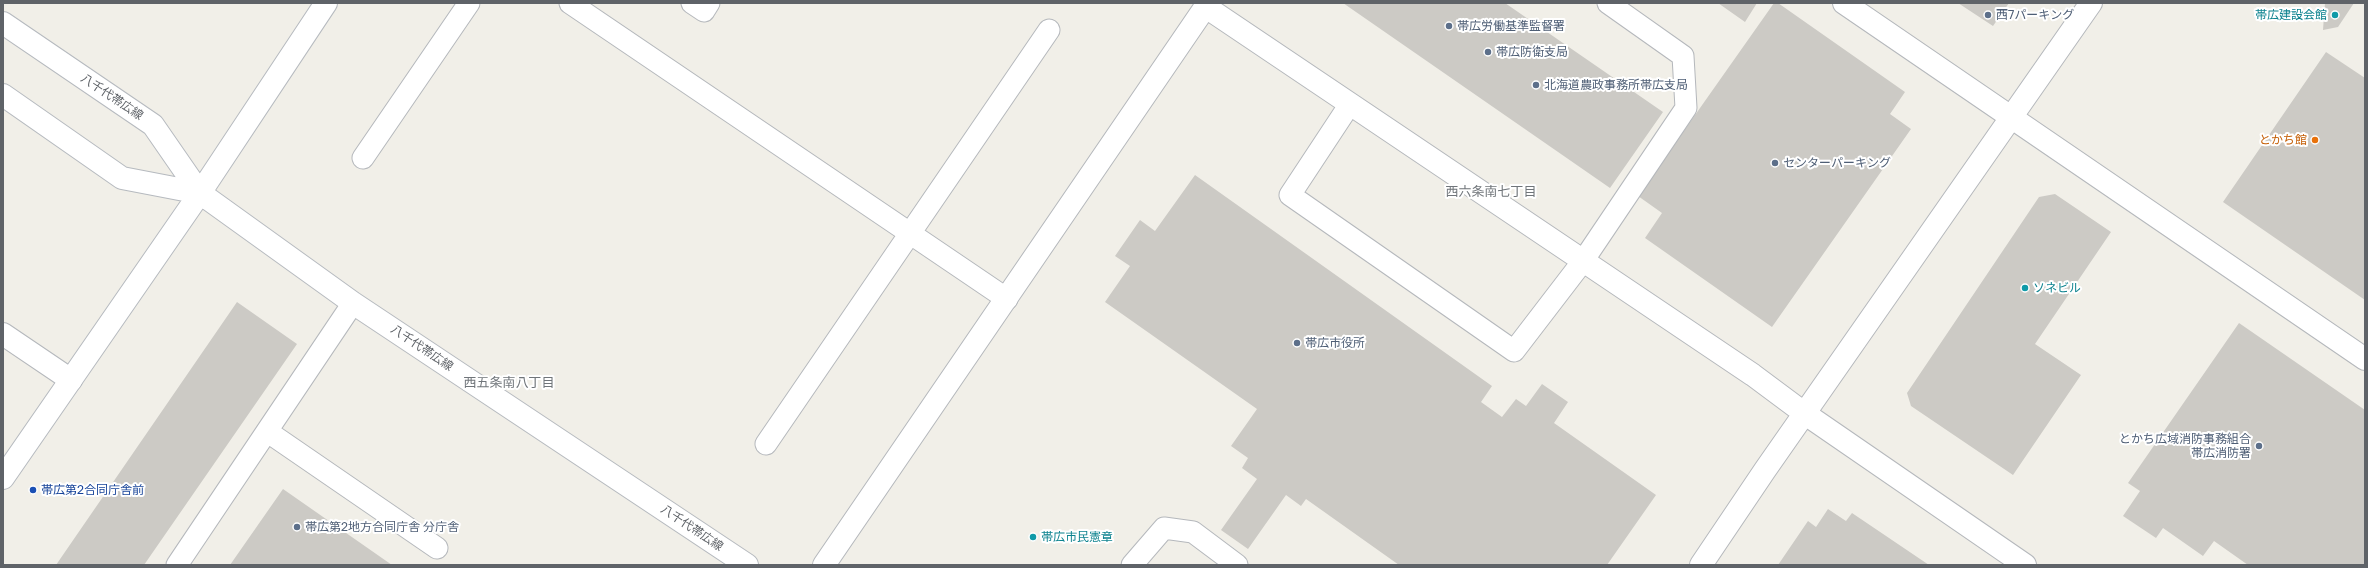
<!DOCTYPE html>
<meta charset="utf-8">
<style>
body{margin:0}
#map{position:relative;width:2368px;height:568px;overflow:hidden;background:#f1efe8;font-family:"Golos Text",sans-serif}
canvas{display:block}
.frame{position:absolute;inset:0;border:4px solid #5f6368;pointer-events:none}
</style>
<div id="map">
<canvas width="2368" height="568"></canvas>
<div class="frame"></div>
</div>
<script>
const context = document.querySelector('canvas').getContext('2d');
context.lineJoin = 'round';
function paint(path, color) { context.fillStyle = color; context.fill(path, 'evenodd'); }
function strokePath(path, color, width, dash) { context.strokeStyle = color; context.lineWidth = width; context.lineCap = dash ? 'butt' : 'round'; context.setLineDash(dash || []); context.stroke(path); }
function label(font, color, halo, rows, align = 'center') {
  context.font = font + ' "Golos Text","Noto Sans JP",sans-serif'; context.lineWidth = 4; context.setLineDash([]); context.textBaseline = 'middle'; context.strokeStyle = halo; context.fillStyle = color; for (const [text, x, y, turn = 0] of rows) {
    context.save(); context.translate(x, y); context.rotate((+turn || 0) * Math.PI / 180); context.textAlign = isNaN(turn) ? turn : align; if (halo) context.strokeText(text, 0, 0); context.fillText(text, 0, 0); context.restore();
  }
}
paint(new Path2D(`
 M1343,3H1505L1663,112L1610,188Z
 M1718,3H1757L1745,22Z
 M1774,3H1778L1905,92L1890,114L1911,129L1772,327L1645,238L1662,213L1638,196Z
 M1958,3H2009L1993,26Z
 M2325,3H2354L2338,27L2323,30Z
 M2326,52L2365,78V300L2223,202Z
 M1195,175L1492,386L1481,402L1502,417L1516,399L1526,406L1542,384L1568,402L1554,423L1656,495L1607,565H1399L1306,499L1301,506L1286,495L1248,549L1221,530L1257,479L1242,468L1248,458L1231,446L1257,409L1105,302L1130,266L1115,256L1140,220L1155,231Z
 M2055,194L2111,232L2035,344L2081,375L2013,475L1911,406L1907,393L2039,197Z
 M237,302L297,344L144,565H56Z
 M2239,323L2365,410V565H2248L2214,541L2203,556L2163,528L2156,538L2123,516L2140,491L2128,483Z
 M283,489L392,565H230Z
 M1828,509L1846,521L1852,513L1929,565H1778L1808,521L1816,527Z`), '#cccac5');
const lane = new Path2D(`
 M570,3L1007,299
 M692,3L704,11L709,3
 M1350,104L1290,195L1514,351L1583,261L1686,108L1683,56L1608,3
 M363,158L469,3
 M268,432L437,548
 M766,444L1049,30
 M177,565L353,303
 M1132,565L1164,528L1193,532L1237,565`);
const street = new Path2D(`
 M1844,3L2365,359
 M1206,7L1753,375L1804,413L2025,565
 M3,334L71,380
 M824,565L1208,3
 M1701,565L1765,470L2091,3`);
const secondary = new Path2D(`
 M3,23L153,125L200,193L353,303L747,565
 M3,95L122,178L200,193
 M3,478L200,193L326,3`);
strokePath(lane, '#b5b8bc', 23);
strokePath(street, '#b5b8bc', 24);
strokePath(secondary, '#b6babf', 24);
strokePath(lane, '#fff', 21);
strokePath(street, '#fff', 22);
strokePath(secondary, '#fff', 22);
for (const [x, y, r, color] of [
 [1988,15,4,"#5c6f8a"],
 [2335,15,4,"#0f9aa8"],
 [1449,26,4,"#5c6f8a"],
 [1488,52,4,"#5c6f8a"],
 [1536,85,4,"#5c6f8a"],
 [2315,140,4,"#e8710a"],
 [1775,163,4,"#5c6f8a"],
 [2025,288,4,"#0f9aa8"],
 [1297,343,4,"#5c6f8a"],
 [2259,446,4,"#5c6f8a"],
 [33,490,4,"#1a4fb4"],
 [297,527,4,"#5c6f8a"],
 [1033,537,4,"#0f9aa8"]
]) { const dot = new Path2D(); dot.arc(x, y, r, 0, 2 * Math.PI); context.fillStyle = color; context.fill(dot); strokePath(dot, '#fff', 1.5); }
label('12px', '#4e5e75', '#fff', [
 ["西7パーキング",1996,15],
 ["帯広労働基準監督署",1457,26],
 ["帯広防衛支局",1496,52],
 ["北海道農政事務所帯広支局",1544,85],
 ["センターパーキング",1783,163],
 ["帯広市役所",1305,343],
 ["とかち広域消防事務組合",2251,439,"right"],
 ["帯広消防署",2251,453,"right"],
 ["帯広第2地方合同庁舎 分庁舎",305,527]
], 'left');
label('12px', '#0d838f', '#fff', [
 ["帯広建設会館",2327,15,"right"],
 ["ソネビル",2033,288],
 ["帯広市民憲章",1041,537]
], 'left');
label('12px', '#5f6368', '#fff', [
 ["八千代帯広線",112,97,34],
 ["八千代帯広線",422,348,34],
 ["八千代帯広線",692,528,34]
]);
label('12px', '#c56008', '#fff', [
 ["とかち館",2307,140]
], 'right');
label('12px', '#164399', '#fff', [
 ["帯広第2合同庁舎前",41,490]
], 'left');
label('13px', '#70757a', '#fff', [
 ["西六条南七丁目",1491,192],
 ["西五条南八丁目",509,383]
]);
</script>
